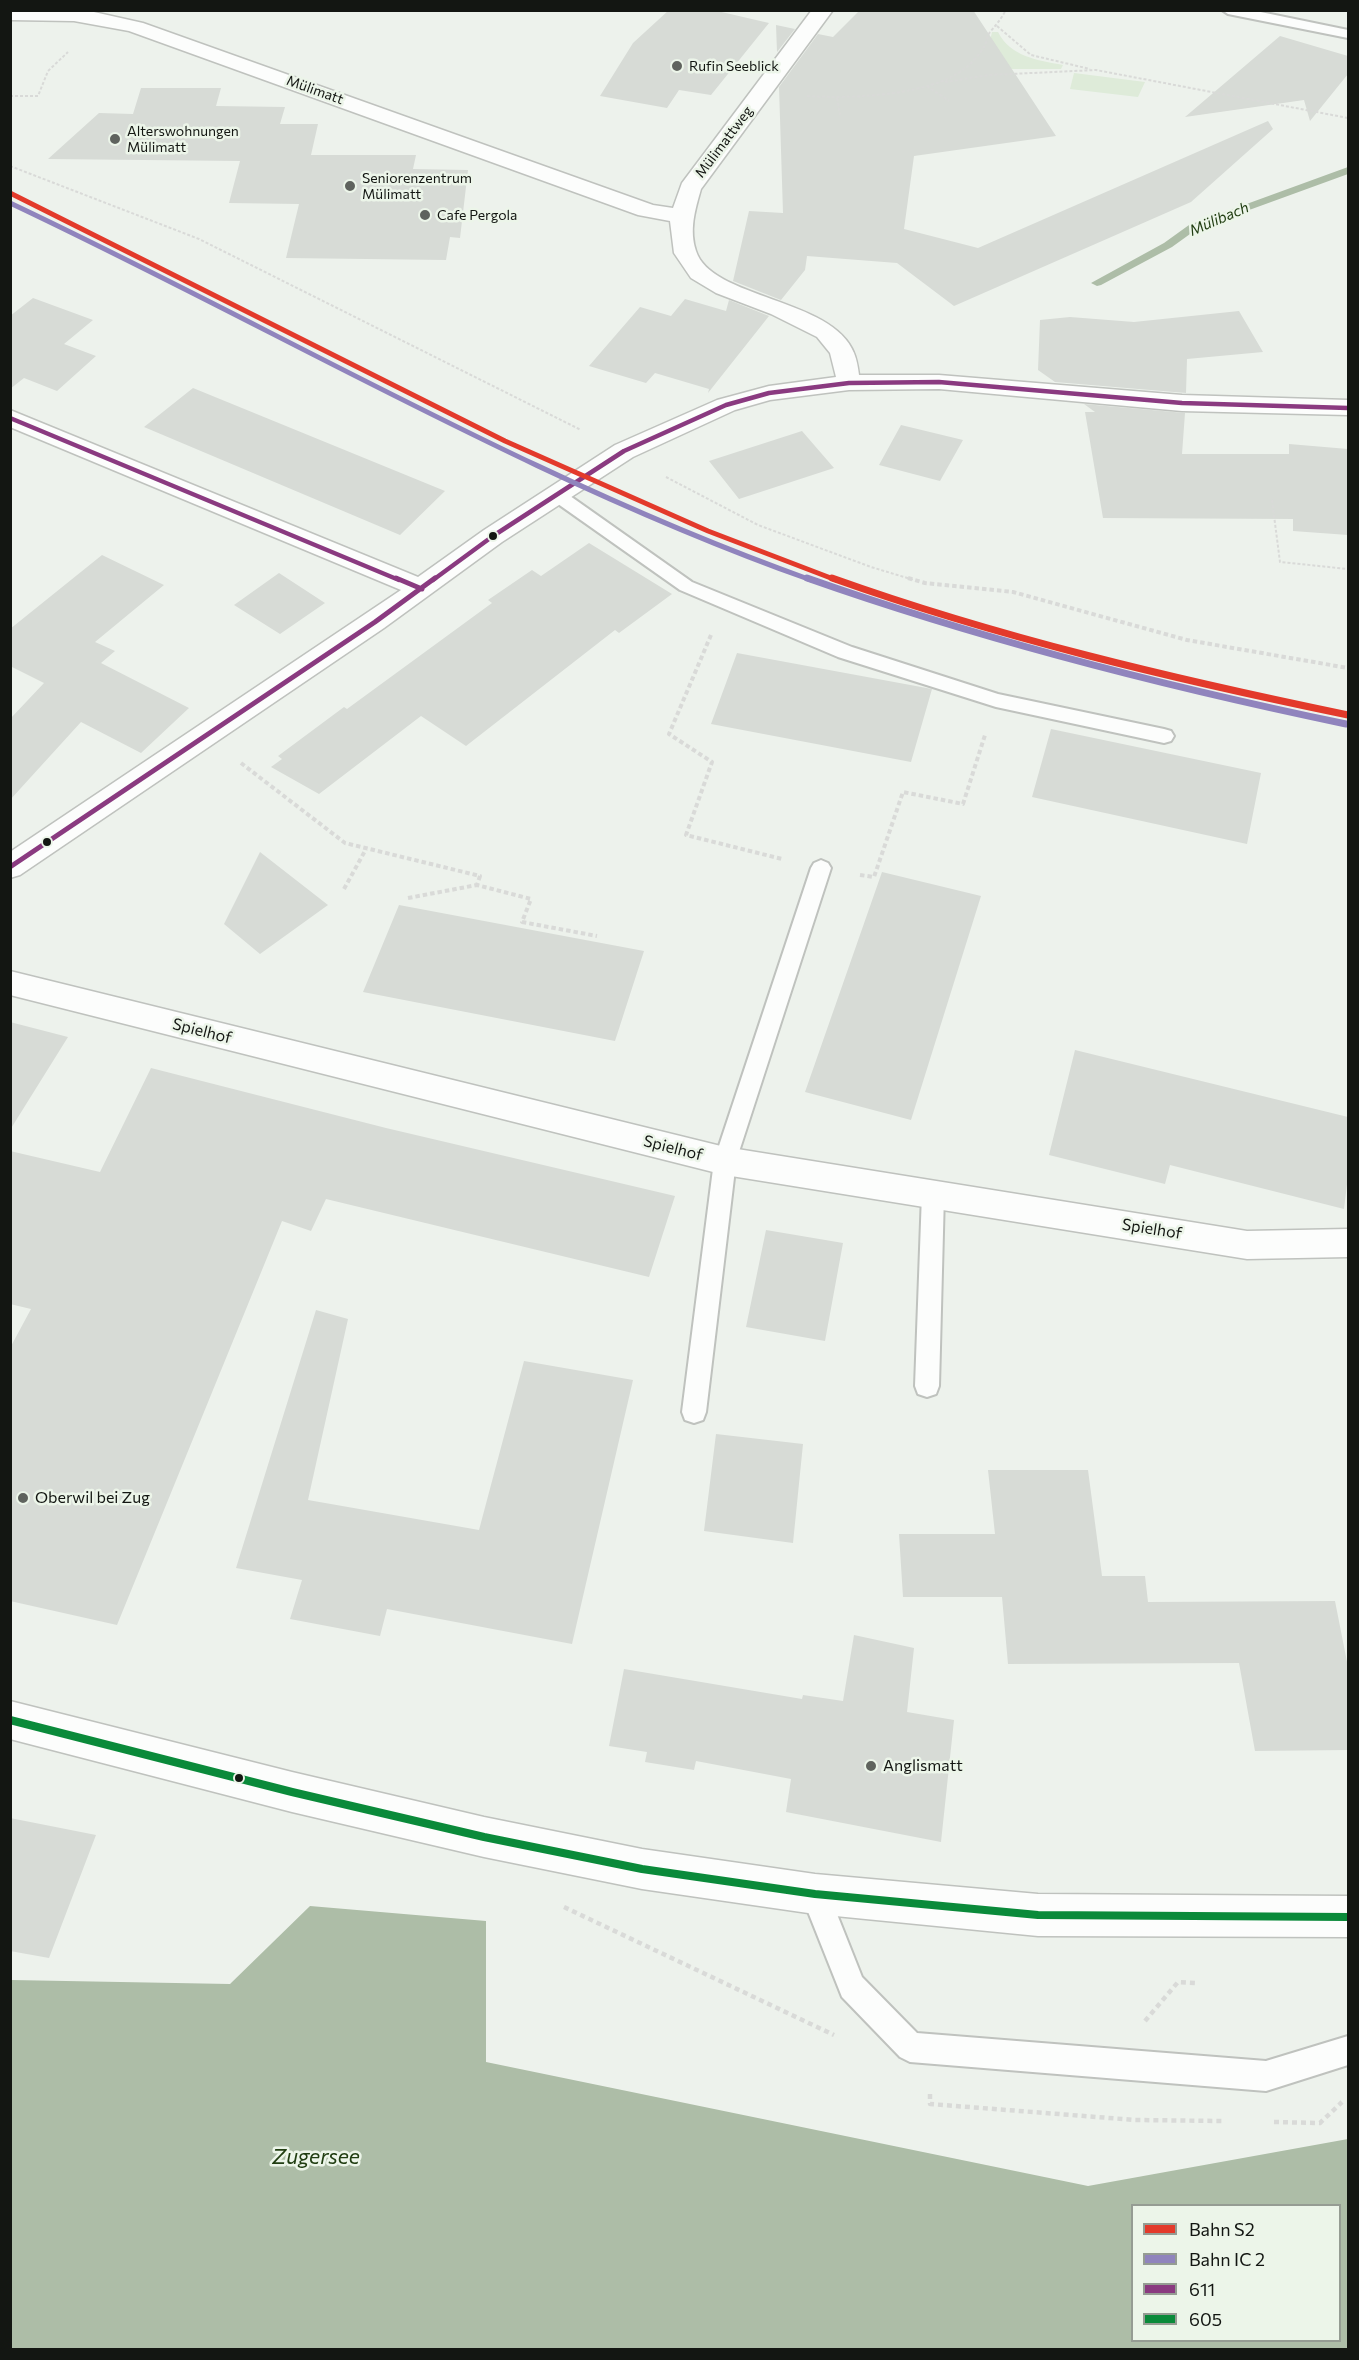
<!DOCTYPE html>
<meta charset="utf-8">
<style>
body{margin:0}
#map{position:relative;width:1359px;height:2360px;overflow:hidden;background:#edf2ec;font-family:Commissioner,sans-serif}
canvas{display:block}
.frame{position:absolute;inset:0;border:12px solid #131612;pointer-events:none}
.legend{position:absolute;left:1131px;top:2204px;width:210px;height:138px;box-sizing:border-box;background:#ecf5e9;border:2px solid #959c93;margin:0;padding:8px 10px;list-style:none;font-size:18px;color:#131612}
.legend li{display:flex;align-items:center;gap:12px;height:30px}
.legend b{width:30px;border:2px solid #959c93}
</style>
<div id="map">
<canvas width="1359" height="2360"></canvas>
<div class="frame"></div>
<ul class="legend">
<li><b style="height:8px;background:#e33a2b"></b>Bahn S2</li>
<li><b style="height:8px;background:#9084bd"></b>Bahn IC 2</li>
<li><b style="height:8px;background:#8a3a80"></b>611</li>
<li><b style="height:8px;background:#0a8a3a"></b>605</li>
</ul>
</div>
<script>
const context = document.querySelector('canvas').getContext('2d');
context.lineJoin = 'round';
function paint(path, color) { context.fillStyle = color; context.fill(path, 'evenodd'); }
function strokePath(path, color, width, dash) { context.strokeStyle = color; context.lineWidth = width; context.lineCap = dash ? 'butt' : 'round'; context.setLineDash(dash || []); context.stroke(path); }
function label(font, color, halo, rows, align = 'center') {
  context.font = font + ' Commissioner,sans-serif'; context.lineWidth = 5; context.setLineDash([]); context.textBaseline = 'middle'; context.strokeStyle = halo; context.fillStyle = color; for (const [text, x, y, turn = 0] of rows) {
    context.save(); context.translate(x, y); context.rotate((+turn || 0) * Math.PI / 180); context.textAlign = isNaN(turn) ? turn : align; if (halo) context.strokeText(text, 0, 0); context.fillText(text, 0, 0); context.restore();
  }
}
paint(new Path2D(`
 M992,32H998C1011,57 1037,60 1063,65L1061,69H1013L977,74L988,50Z
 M1074,73L1145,82L1138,97L1070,89Z`), '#deebd9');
paint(new Path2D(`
 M310,1906L486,1921V2062L1088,2186L1348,2139V2349H11V1980L230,1984ZM1132,2206H1340V2340H1132Z`), '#adbda7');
paint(new Path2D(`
 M1348,167V174L1197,229L1172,247L1101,285L1097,286L1091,283L1164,243L1189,225Z`), '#adbda7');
paint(new Path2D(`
 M669,10H713L769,23L711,95L679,90L667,108L600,96L633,43Z
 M860,10H973L1056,136L914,156L904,229L978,248L1268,121L1273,129L1191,202L954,306L897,263L807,256L805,270L781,300L733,281L749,211L783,213L779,87L818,34L833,37Z
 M776,25L795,29L777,52Z
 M1280,36L1348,56V74L1310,121L1304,100L1185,117Z
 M141,88H221L216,106L285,107L280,124H318L311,155H416L413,169L468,170L460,238L450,237L446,260L286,258L299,204L229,203L240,161L48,159L99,113L133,114Z
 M33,298L93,320L64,344L96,356L57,391L24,378L10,389V316Z
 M685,299L726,311L729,300L769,316L708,393L709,389L655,373L646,383L589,366L640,307L671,316Z
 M1239,311L1263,352L1187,359L1186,393L1055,382L1038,370L1040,320L1070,317L1134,322Z
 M193,388L445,491L400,535L144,427Z
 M1084,404L1185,413L1182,454H1289V444L1348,449V535L1293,531V519L1103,518L1085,412H1095Z
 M901,425L963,440L940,481L879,465Z
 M802,431L834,468L739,499L709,461Z
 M589,543L672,594L619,633L615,630L466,746L421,716L319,794L271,767L282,759L278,756L344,707L347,709L492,603L488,600L532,570L541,576Z
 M102,555L164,585L95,642L115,651L101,663L189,708L141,753L81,722L10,800V719L44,683L10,666V629Z
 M279,573L325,603L280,634L234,605Z
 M737,653L932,689L911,762L711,724Z
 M1051,729L1261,773L1247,844L1032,797Z
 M260,852L328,905L260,954L224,924Z
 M882,872L981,896L911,1120L805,1092Z
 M399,905L644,951L615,1041L363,992Z
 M10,1022L68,1037L10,1130Z
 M1075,1050L1348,1117V1176L1344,1209L1170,1165L1165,1184L1049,1155Z
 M151,1068L386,1128L675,1196L649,1277L326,1199L311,1231L282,1221L117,1625L10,1601V1348L31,1309L10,1304V1151L100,1172Z
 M766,1230L843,1243L825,1341L746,1327Z
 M316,1310L348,1319L308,1500L479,1530L524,1361L633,1380L572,1644L387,1609L380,1636L290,1619L302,1580L236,1568Z
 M716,1434L803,1444L793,1543L704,1531Z
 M988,1470H1088L1102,1576H1145L1148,1602L1335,1601L1348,1667V1750L1255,1751L1239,1663L1008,1664L1002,1597H903L899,1534H995Z
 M854,1635L914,1648L907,1712L954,1720L941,1842L786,1812L791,1779L696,1761L694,1770L645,1762L647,1752L609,1746L624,1669L802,1699L803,1695L843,1701Z
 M10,1818L96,1835L49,1958L10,1951Z`), '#d7dbd6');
const lane = new Path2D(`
 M1222,10H1251L1348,30V38L1228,14Z
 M557,489L563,491L692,582L852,647L998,694L1164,729L1171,731L1174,736L1171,741L1164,743L996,707L838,657L680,590L551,499L548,495L551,491Z
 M821,860L828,863L831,868L736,1161L706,1412L703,1420L694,1423L685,1420L682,1412L714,1161L811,868L814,863Z
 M933,1184L941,1187L944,1194L939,1386L936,1394L927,1397L918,1394L915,1386L922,1194L925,1187Z
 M815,1880L825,1884L862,1977L917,2033L1266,2061L1348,2036V2065L1266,2091L910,2062L900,2057L842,1997L801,1894L805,1884Z`);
const street = new Path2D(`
 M10,10H85L143,23L653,205L673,208L682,183L812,10H833L701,189C695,210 689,230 696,251C711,299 833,298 854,353C857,360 858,368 859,375H939L1182,395L1348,400V415L1182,411L939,389L849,390L770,400L735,410L633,457L502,542L384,628L20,875L10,878V852L401,590L10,427V410L418,577L484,530L615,445L717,400L769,386L836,377L830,353L817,337L771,314L716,293L691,278L674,253L670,221L638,215L129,31L74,21L10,20Z
 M10,971L725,1147L1247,1231L1348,1229V1257L1247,1259L725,1175L10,995Z`);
const primary = new Path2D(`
 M10,1701L292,1772L484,1817L642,1849L815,1874L1038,1894L1348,1896V1937L1038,1936L815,1914L642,1889L484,1857L292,1812L10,1739Z`);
strokePath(lane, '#bfc2be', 4);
strokePath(street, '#bfc2be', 3);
strokePath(primary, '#bfc2be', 3);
strokePath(new Path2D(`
 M997,26L1031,55L1090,69
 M945,82L989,75L1096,70L1348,118
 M927,86L949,101
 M10,96H38L48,71L68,52
 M807,96C850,99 929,96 964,69C971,64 981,53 985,45C987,41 987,36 990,32C996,25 1001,19 1006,10
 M837,98L840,115
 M10,166L199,239L581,430
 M666,477L758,525L871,567L914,580
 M1272,500L1280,562L1348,569`), '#d9dad8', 2, [3, 2]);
strokePath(new Path2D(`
 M908,578L925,583L1013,592L1187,640L1348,668
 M711,635L669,734L712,762L686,835L782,859
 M241,763L345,843L480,876L477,885L531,899L522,922L597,936
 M860,875L874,877L903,792L963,804L985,735
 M344,889L366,849
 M408,898L477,885`), '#d9dad8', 4, [4.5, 3]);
strokePath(new Path2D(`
 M564,1907L834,2035
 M1145,2021L1178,1982L1195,1983
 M930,2094V2104L1135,2120L1222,2121
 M1274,2122L1320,2123L1342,2102`), '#d9dad8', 4.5, [5, 4]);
paint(lane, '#fcfdfc');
paint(street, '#fcfdfc');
paint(primary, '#fcfdfc');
strokePath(new Path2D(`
 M10,418L399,580
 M433,580L493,536L624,451L726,405L769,393L849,383L939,382L1182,403L1348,408`), '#8a3a80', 4.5);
strokePath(new Path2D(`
 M396,578L422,589
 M10,867L375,622L435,578`), '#8a3a80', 5);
strokePath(new Path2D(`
 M10,1720L292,1792L484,1837L642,1869L815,1894L1038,1915L1348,1917`), '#0a8a3a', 8);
strokePath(new Path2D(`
 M10,193L505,441L708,531L836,580`), '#e33a2b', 5);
strokePath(new Path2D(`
 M832,578C1000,638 1174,679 1348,715`), '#e33a2b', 7);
strokePath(new Path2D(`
 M10,203C277,329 532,481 811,580`), '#9084bd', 5);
strokePath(new Path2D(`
 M807,578C983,640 1163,686 1346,724`), '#9084bd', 7);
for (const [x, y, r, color] of [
 [677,66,6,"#5f635e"],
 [115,139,6,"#5f635e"],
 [350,186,6,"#5f635e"],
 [425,215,6,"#5f635e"],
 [493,536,5,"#131612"],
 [47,842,5,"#131612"],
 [23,1498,6,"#5f635e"],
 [871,1766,6,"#5f635e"],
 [239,1778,5,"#131612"]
]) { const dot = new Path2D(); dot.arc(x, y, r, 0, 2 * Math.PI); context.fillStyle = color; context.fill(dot); strokePath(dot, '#ecf5e9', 2); }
label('14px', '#131612', '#ecf5e9', [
 ["Rufin Seeblick",689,66],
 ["Alterswohnungen",127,131],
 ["Mülimatt",127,147],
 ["Seniorenzentrum",362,178],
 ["Mülimatt",362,194],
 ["Cafe Pergola",437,215]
], 'left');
label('14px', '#131612', '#ecf5e9', [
 ["Mülimatt",315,90,20],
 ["Mülimattweg",724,142,-53]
]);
label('italic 15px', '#213e12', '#ecf5e9', [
 ["Mülibach",1219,219,-23]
]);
label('16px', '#131612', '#ecf5e9', [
 ["Spielhof",202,1031,14],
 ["Spielhof",673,1148,14],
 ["Spielhof",1152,1229,9]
]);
label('16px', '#131612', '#ecf5e9', [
 ["Oberwil bei Zug",35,1498],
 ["Anglismatt",883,1766]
], 'left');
label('italic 21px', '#213e12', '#ecf5e9', [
 ["Zugersee",316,2157]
]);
</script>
